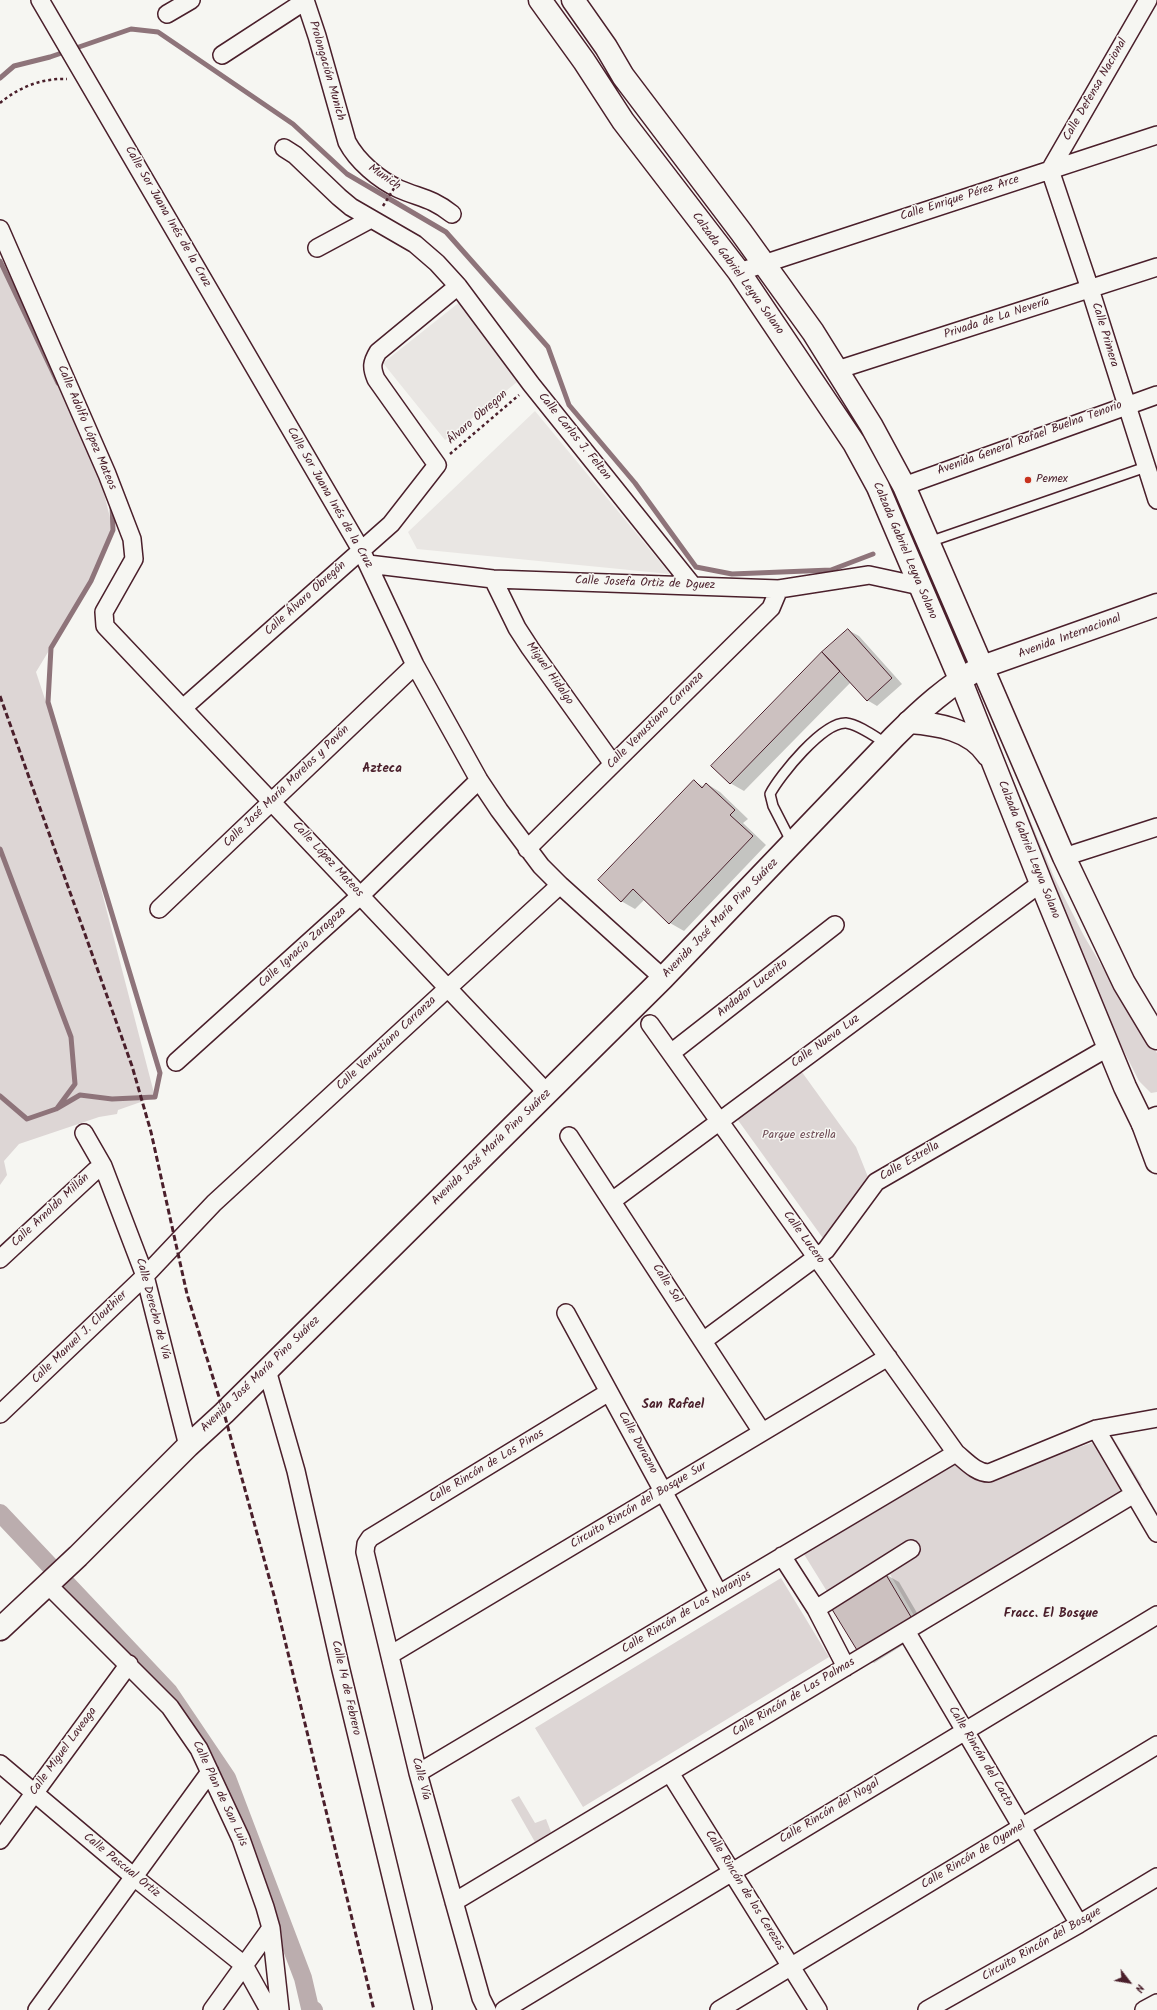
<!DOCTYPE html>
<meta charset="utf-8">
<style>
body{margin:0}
#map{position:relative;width:1157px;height:2010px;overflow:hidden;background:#f6f6f2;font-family:Kalam,sans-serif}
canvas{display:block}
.north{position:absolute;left:1109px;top:1962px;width:40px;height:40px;-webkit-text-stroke:3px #f6f6f2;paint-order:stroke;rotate:121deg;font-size:11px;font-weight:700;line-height:16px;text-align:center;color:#4a1f2b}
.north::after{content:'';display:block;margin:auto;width:14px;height:18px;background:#4a1f2b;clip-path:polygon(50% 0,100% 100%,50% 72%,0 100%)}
</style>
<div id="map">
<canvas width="1157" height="2010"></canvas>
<div class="north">N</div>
</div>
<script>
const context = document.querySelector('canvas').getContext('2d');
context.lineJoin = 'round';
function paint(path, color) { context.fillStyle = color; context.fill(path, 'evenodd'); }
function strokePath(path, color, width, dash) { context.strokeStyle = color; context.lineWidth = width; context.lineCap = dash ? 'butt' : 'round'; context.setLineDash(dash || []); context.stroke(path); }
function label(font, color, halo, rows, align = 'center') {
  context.font = font + ' Kalam,sans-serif'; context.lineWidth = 3; context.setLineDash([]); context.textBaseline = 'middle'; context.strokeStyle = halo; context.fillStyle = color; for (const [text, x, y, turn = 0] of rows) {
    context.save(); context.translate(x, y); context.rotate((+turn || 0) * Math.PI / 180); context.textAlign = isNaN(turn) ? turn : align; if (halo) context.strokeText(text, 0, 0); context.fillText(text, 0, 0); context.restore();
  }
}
paint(new Path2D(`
 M461,301L522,378L445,440L383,363Z
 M535,411L670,574L417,549L408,532Z`), '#e9e6e3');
paint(new Path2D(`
 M0,263L97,465L113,530L91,581L36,672L77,796L155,1097L118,1110L117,1114L99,1117L19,1144L4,1161L7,1175L0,1185Z
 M983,708L1054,877L1084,936L1116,990L1157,1053V1092L1151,1093L1139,1081L1083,970Z
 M799,1068L856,1147L870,1182L825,1241L735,1116Z
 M1112,1436L1142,1485L916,1619L881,1559L828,1593L802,1551L965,1455L1000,1474Z
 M781,1578L829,1657L583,1807L535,1728Z
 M519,1796L535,1823L546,1819L551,1832L535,1842L511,1800Z`), '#ddd6d5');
paint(new Path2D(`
 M848,630L859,636L902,684L877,706L867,700L851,682L744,791L730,783Z
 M694,781L704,787L707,784L720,792L748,819L743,823L766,845L684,931L670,923L645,899L635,909L621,901Z
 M885,1574L899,1582L927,1630L874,1663L860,1655Z`), '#0003');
strokePath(new Path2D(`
 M0,78L14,66L50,57L131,29L158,32L293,124L347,174L446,232L548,347L569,405L635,483L696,567L732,574L831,570L873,554
 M0,261L58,383
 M0,849L71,1037L75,1084L58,1107
 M0,1096L27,1119L56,1109L80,1095L112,1099L155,1097L160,1073L48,702L51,648L91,581L113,530L112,505`), '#8e747a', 5);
strokePath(new Path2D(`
 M0,1513L169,1692L227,1778L303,1978L310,2008L314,2010`), '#bbadae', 18);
const building = new Path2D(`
 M848,629L892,678L867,701L822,652Z
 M822,652L840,671L730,784L711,766Z
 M694,780L702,788L706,783L735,810L730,815L753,836L669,924L633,889L621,902L598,880Z
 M885,1573L914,1622L860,1655L830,1606Z`);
paint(building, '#ccc1c0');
strokePath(building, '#4a1f2b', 1);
const lane = new Path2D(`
 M929,542L1146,467
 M792,843L773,806L770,794C780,775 823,722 846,723C858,724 877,738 887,744`);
const street = new Path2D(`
 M40,0L361,550L415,665L479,780L499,810L541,866L560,885L663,978
 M305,0L317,36L347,142C357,161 379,180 399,189C420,198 432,198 452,214
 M1148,0L1050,170L1090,289L1157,500
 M167,14L191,0
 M222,55L305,1
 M284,148L295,155L339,197L351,207L415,244L437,263L458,286L531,384L693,586
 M0,229L107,474L132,539L134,559L104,612L105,626L548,1094
 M317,248L371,219
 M739,272L1157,135
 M837,370L1157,267
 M904,486L1157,395
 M368,564L493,579L779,589L869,575L920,586
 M493,579L517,628L530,648L613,764
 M183,708L391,524L437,465L376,379C371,367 372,362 378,352L458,286
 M527,849L771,608L779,589
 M1064,857L1157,827
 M159,909L415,665
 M650,1024L956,1453C966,1461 976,1473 989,1473L1096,1429L1157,1418
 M671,1053L835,925
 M176,1062L360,896L479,780
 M84,1133L103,1166L145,1276L188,1446
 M569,1136L762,1432
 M612,1201L1041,883
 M0,1259L95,1171L103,1166
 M566,1313L719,1594
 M703,1341L826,1250L876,1182L1109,1047
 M267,1370L296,1471L341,1670L423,2008
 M0,1414L145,1276L214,1203L560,885
 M1096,1429L1157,1533
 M782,1556L816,1609L846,1667
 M47,1584L170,1707L199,1749L241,1839L265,1907L271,1928L280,2010
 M816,1609L911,1549
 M906,1631L1079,1924
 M390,1655L888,1357
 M0,1764L134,1877L244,1965L269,2010
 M418,1773L956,1453
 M670,1773L818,2010
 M0,1840L129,1664
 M454,1902L1134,1494
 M37,2010L210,1772
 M212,2010L271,1928
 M487,2010L481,1998L418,1773L365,1552L366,1544L370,1538L609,1392
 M504,2010L1157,1615
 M719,2010L1157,1745
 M927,2010L1079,1924L1157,1877
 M1144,2010L1157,2003`);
const secondary = new Path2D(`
 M1143,1124L1157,1118
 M0,1629L78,1556L188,1446L224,1413L663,978L894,737C921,710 948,685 982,667L1157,605`);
const primary = new Path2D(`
 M540,0L584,61L623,121L739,272L854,443L878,487L960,679L1041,883L1125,1087L1143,1124L1157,1162
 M573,0L606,47L623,76L741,232L813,332L871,425L904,486L1064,857L1124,983L1157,1038
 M909,722C937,724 971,729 988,755`);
strokePath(lane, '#4a1f2b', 12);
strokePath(street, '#4a1f2b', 20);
strokePath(secondary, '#4a1f2b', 25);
strokePath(primary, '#4a1f2b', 25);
strokePath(new Path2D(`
 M0,103C19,87 42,78 67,79
 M450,454L519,395`), '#4a1f2b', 2.5, [3, 3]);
strokePath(lane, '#f6f6f2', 9);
strokePath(street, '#f6f6f2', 17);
strokePath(secondary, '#f6f6f2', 22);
strokePath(primary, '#f6f6f2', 22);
strokePath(new Path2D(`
 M0,696L132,1066L151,1132L187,1294L224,1413L275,1599L374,2010`), '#4a1f2b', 3, [6, 3]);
strokePath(new Path2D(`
 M383,206L398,182`), '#4a1f2b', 2.5, [3, 3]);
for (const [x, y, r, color] of [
 [1028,480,4,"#c8321e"]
]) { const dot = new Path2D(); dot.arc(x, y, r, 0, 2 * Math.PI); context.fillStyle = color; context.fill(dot); strokePath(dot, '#f6f6f2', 1.5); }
label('12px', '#4a1f2b', '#f6f6f2', [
 ["Prolongación Munich",326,71,74],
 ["Calle Defensa Nacional",1096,90,-60],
 ["Munich",384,178,34],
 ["Calle Enrique Pérez Arce",960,199,-18],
 ["Calle Sor Juana Inés de la Cruz",167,217,60],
 ["Calzada Gabriel Leyva Solano",737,274,54],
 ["Privada de La Nevería",997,319,-18],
 ["Calle Primera",1104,335,73],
 ["Álvaro Obregon",478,418,-41],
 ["Calle Adolfo López Mateos",86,428,67],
 ["Calle Carlos J. Felton",574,437,51],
 ["Avenida General Rafael Buelna Tenorio",1030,439,-20],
 ["Calle Sor Juana Inés de la Cruz",329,498,60],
 ["Calzada Gabriel Leyva Solano",904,551,67],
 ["Calle Josefa Ortiz de Dguez",645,584,2],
 ["Calle Álvaro Obregón",306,599,-42],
 ["Avenida Internacional",1070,637,-20],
 ["Miguel Hidalgo",549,674,55],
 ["Calle Venustiano Carranza",656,721,-45],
 ["Calle José María Morelos y Pavón",287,787,-44],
 ["Calzada Gabriel Leyva Solano",1028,850,68],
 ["Calle López Mateos",327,860,47],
 ["Avenida José María Pino Suárez",721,919,-46],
 ["Calle Ignacio Zaragoza",303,948,-42],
 ["Andador Lucerito",753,989,-38],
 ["Calle Nueva Luz",826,1042,-36],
 ["Calle Venustiano Carranza",387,1044,-43],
 ["Avenida José María Pino Suárez",492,1148,-44],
 ["Calle Estrella",910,1162,-30],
 ["Calle Arnoldo Millán",51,1211,-43],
 ["Calle Lucero",803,1238,54],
 ["Calle Sol",666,1284,57],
 ["Calle Derecho de Vía",152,1309,75],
 ["Calle Manuel J. Clouthier",80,1338,-44],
 ["Avenida José María Pino Suárez",261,1375,-44],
 ["Calle Durazno",637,1443,61],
 ["Calle Rincón de Los Pinos",487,1467,-31],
 ["Circuito Rincón del Bosque Sur",639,1506,-31],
 ["Calle Rincón de Los Naranjos",687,1613,-31],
 ["Calle 14 de Febrero",345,1688,77],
 ["Calle Rincón de Las Palmas",794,1698,-31],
 ["Calle Miguel Laveaga",64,1752,-54],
 ["Calle Rincón del Cacto",980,1757,59],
 ["Calle Vía",420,1779,75],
 ["Calle Plan de San Luis",219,1794,65],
 ["Calle Rincón del Nogal",830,1812,-31],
 ["Calle Rincón de Oyamel",974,1856,-31],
 ["Calle Pascual Ortiz",121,1866,39],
 ["Calle Rincón de los Cerezos",744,1891,58],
 ["Circuito Rincón del Bosque",1042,1945,-30]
]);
label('12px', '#4a1f2b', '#f6f6f2', [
 ["Pemex",1036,480]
], 'left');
label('12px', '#6f4d56', '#f6f6f2', [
 ["Parque estrella",799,1136]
]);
label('bold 13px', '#4a1f2b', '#f6f6f2', [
 ["Azteca",382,770],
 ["San Rafael",673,1406],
 ["Fracc. El Bosque",1051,1615]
]);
</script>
